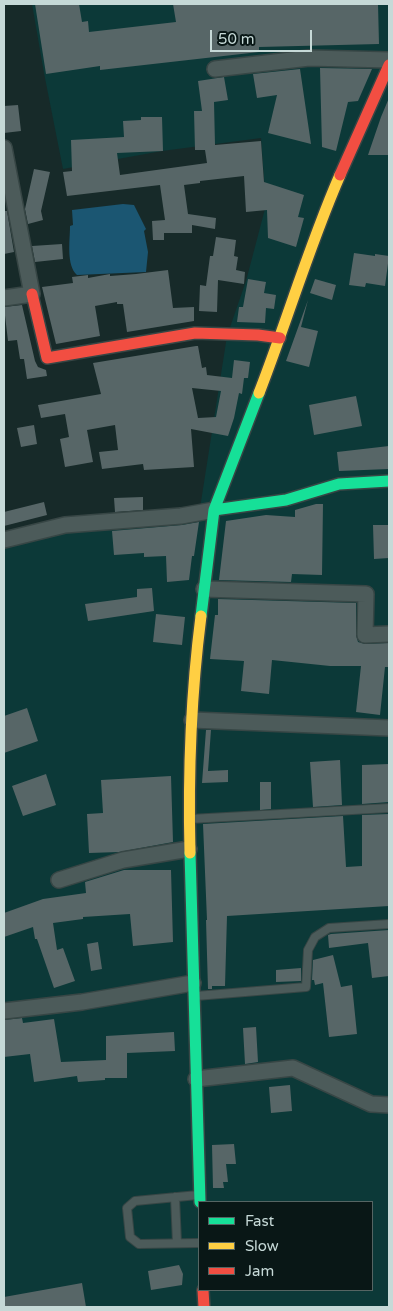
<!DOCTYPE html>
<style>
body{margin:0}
#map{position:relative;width:393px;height:1311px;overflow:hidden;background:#172a29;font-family:"Varela Round",sans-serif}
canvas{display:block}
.frame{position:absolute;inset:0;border:5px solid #c6d9d7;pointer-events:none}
.legend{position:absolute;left:198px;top:1201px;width:175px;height:90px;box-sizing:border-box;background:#091716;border:1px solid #556563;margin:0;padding:6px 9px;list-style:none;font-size:15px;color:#c6d9d7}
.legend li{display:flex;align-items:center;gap:10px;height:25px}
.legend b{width:25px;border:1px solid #556563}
.scale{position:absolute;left:210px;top:30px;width:102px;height:22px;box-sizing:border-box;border:2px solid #c6d9d7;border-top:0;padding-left:6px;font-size:15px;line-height:18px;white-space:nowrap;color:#c6d9d7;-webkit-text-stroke:4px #091716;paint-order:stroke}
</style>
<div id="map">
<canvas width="393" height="1311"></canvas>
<div class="frame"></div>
<ul class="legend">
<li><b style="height:6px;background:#16e098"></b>Fast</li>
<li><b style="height:6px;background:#ffcf43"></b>Slow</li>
<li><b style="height:6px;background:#f24e42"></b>Jam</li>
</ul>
<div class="scale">50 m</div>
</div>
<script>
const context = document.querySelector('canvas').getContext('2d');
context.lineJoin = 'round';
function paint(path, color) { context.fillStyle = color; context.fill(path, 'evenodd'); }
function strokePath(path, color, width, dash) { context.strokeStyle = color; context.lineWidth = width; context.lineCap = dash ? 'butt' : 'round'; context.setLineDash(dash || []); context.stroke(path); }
paint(new Path2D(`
 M32,4H389V1307H4V547L96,525L200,508L227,336L246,281L266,205L261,138L162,151L63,169L44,73ZM199,1202H372V1290H199Z`), '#0c3938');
paint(new Path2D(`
 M123,204L134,205L146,229L144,231L148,252L146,272L77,275C66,265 70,241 70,226L73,225L72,210Z`), '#1b5672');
paint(new Path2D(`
 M35,4H79L82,22L88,21L89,32L176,22L173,4H378L379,44L259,47V52L100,70V66L46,74Z
 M320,68L372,69L358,101L348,102L336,151L322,147Z
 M300,69L311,144L268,133L277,95L257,98L253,74Z
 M224,77L228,100L214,102L215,145L261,141L264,182L304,195L298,217L304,218L296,247L268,238L267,210L246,212L244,176L200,181V183L184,185L188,214L216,218L215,229L192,225V233H164V240H153L152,221L165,220L160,185L67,196L63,172L72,171L71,140L124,137L123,121L141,120V117H162L163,151L117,153L120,175L207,163L205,150H195L194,111H202L198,81Z
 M389,98V155H368L381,117Z
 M18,105L21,131L4,133V106Z
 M34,169L50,172L41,211L43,220L28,224L25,209Z
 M4,211H7L14,252L4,254Z
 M216,237L236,240L234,256L238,257L236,270L245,272L244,284L218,280L217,312L199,311L200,285L206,286L210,256H213Z
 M62,244L63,259L35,262L32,246Z
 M354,253L375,256V254L389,256L385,286L366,283L365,287L349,285Z
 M168,270L173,308L194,307V321L127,332L123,304H117V302L95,306L100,336L56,344L42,287L73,283L72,277L88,275V278L110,274V276L136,274Z
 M248,279L266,282L264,293L276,295L274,309L266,308L265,323L237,322L239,307H243Z
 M315,279L336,285L332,300L310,293Z
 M308,300L301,327L318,331L309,367L286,361Z
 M22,305L35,361L38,367L46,370L47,376L27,379L24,359H20L17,340L8,341L4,307Z
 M196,346H198L202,368L206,367L207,375L232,378L234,360L250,362L248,378H244L242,394L239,393L234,418L228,436L191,429L194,467L144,470L143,464L102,469L99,452L118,450L115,425L87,430L93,462L65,467L60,439L69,437L65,414L41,418L38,405L101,394L93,363ZM192,388L221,391L216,417L198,418Z
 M356,396L362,426L314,435L309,405Z
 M34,425L37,444L21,447L17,428Z
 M389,446V469L339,471L337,452Z
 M143,497V510L115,512L114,498Z
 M44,502L47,515L4,526V512Z
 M316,504H323L322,575L292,574L291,582L219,580L226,521L266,515L295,517V510Z
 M199,522L194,556H192L189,580L167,582L166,556L144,557V553L114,555L112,531L182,525Z
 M373,525H389V558L374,559Z
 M152,588L154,611L88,621L85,604L137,597V589Z
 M218,599L356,603V635L358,642L365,644L389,643V667H385L380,715L356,712L361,666H330L272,660L269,694L241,691L244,661L210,659L215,615H218Z
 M156,614L185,617L182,645L153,642Z
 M27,708L38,741L4,753V716Z
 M206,730H211L208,771L228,770V782L202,783Z
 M340,760L342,805L313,807L310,762Z
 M389,764V802L362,804V765Z
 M46,774L56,805L23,816L12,786Z
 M171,776L173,842L119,852L89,853L87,814L103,813L101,780Z
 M260,782H271V809L260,810Z
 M389,814V906L227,916L225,986H212V989H208L206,920H207L203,824L343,816L346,867L362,866V815Z
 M124,870H171L173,942L133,946L130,914L83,917V919L53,923L57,950L63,948L75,981L54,988L37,939H35L33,927L4,937V913L43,899L86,893L85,882Z
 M389,930V976L372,978L368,943L329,948L328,935L331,934Z
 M98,942L102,969L91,971L87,944Z
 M333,955L341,987L352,985L357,1034L329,1037L323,983L315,985L314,980H312L313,960Z
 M301,968V981L276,982V970Z
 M22,1018L23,1023L54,1019L61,1062L106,1060V1036L174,1032L175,1051L127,1053V1078H105V1080L78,1082L77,1076L34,1082L30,1054L4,1057V1020Z
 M256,1027L258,1062L245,1064L243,1028Z
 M290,1085L292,1111L271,1113L269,1087Z
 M234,1144L236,1164H226L228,1182H223L224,1188H213L212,1145Z
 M179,1265L183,1274L182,1285L151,1290L148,1271Z
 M82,1283L86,1307H4V1297Z`), '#576667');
const lane = new Path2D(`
 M190,819L389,808
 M196,996L306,987L308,950L315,937L329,928L389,924
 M198,1195L135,1201L127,1208L130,1237L139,1244L199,1243
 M175,1197L177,1243`);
const street = new Path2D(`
 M215,69L309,58L389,60
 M4,148L32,294L4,298
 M4,540L65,525L181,516L214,510
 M204,589L366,594L365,635L389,634
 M192,720L389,728
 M59,880L123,860L189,849
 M4,1011L82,1002L193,983
 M196,1079L293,1068L371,1104L389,1105`);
const fast = new Path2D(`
 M214,510L286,500L339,484L389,481
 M201,616L214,510L259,393
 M190,853L200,1202`);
const slow = new Path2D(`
 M259,393C287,321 309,246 340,175
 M190,853C188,774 191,694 201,616`);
const jam = new Path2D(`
 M340,175L389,65
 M32,294L47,358L195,333L258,335L280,338
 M203,1290L204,1307`);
strokePath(lane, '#374645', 10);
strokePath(street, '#374645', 18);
strokePath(fast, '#374645', 14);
strokePath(slow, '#374645', 14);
strokePath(jam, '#374645', 14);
strokePath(lane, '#4c5b5a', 8);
strokePath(street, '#4c5b5a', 15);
strokePath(fast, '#16e098', 11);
strokePath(slow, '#ffcf43', 11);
strokePath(jam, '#f24e42', 11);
</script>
